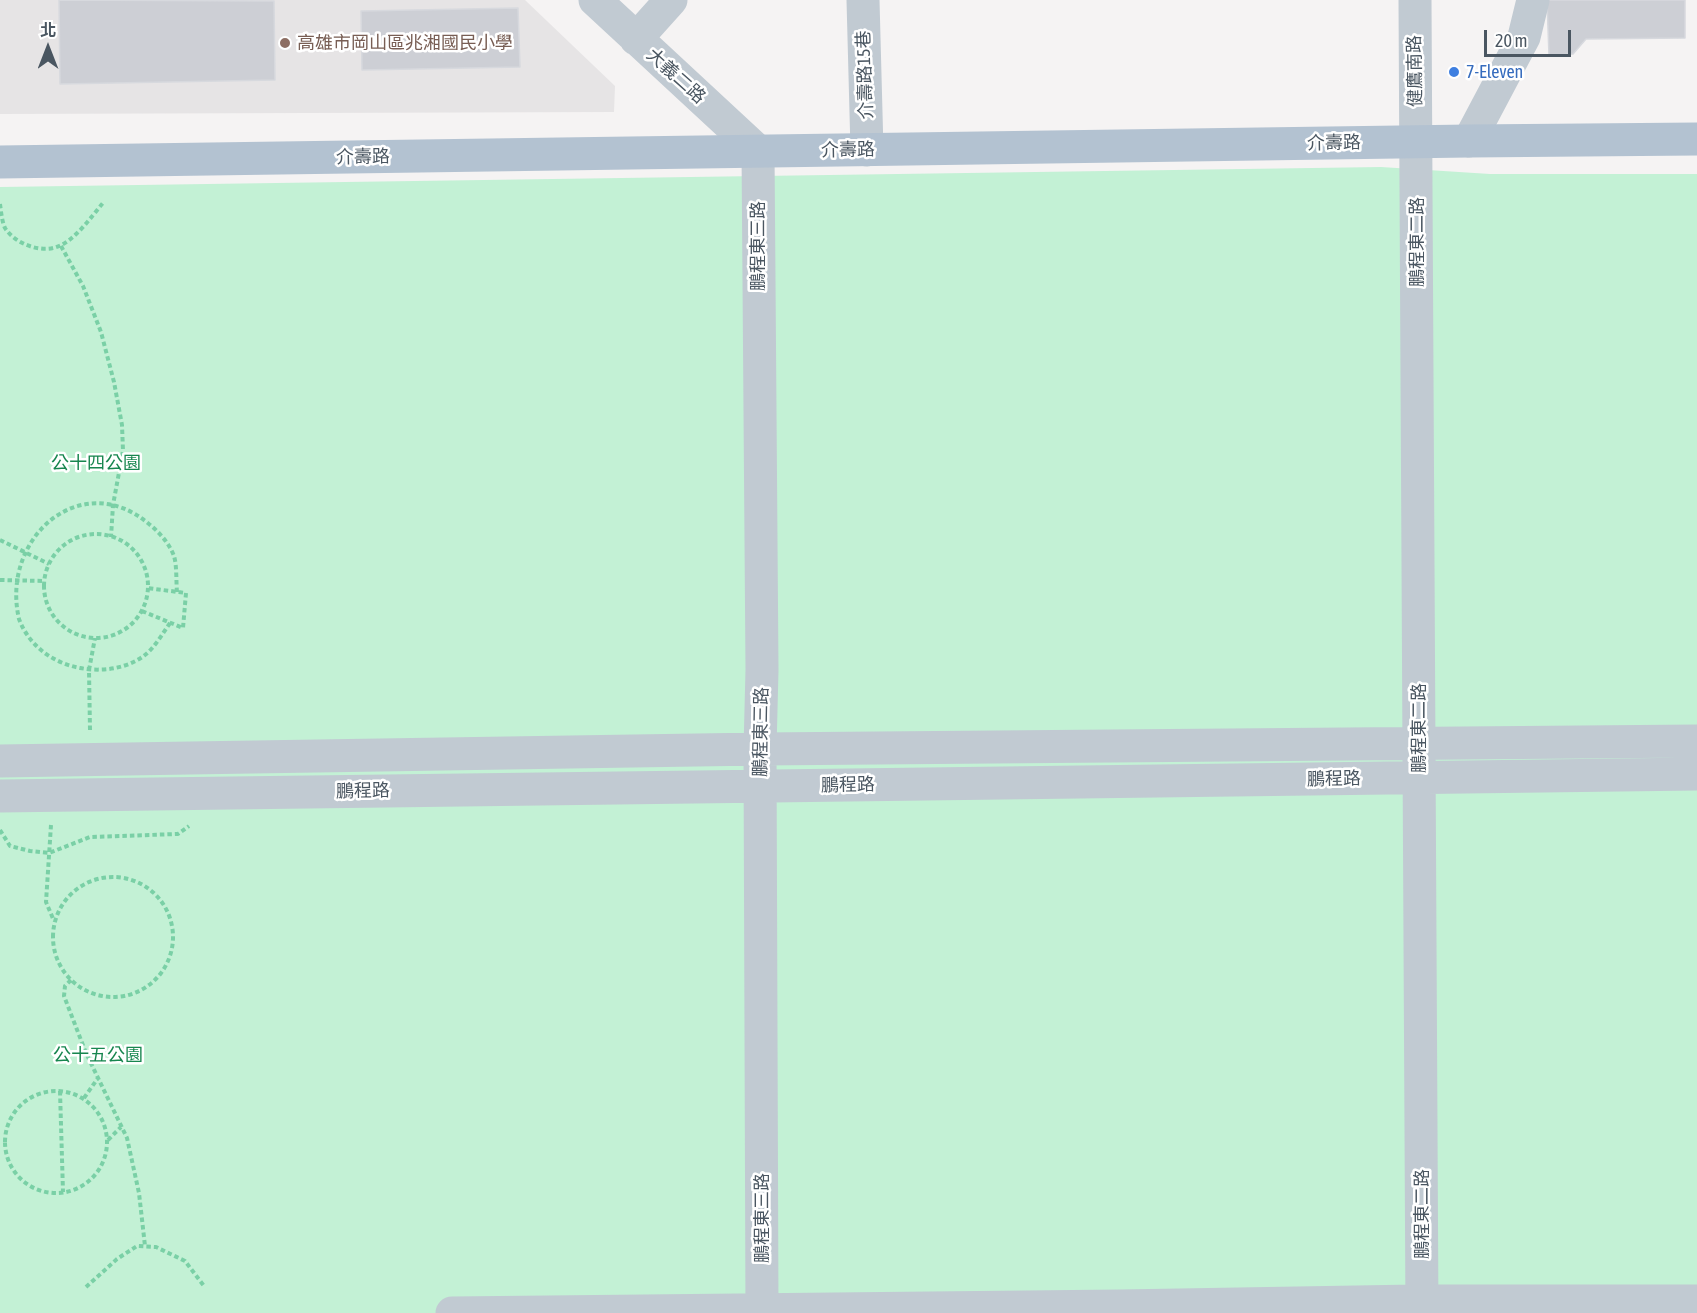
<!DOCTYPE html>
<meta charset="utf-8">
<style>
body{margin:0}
#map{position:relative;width:1697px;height:1313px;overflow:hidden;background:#f5f3f3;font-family:"Asap Condensed","Noto Sans TC",sans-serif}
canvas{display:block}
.north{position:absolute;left:18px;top:18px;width:60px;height:60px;-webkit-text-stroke:4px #fff;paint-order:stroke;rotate:0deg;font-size:16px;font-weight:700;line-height:24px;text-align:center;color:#4a5661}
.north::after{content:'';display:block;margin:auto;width:21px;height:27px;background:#4a5661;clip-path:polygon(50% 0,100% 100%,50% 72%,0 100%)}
.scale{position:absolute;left:1484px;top:30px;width:87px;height:27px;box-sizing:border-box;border:3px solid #4a5661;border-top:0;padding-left:8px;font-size:18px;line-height:21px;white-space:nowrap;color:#4a5661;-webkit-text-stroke:4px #fff;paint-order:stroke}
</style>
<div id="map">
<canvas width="1697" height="1313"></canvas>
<div class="north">北</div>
<div class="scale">20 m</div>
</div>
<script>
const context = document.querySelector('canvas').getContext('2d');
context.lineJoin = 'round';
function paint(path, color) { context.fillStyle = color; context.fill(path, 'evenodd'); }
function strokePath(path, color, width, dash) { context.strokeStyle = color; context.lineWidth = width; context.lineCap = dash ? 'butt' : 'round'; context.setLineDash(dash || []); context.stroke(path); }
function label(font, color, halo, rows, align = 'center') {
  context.font = font + ' "Asap Condensed","Noto Sans TC",sans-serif'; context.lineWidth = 5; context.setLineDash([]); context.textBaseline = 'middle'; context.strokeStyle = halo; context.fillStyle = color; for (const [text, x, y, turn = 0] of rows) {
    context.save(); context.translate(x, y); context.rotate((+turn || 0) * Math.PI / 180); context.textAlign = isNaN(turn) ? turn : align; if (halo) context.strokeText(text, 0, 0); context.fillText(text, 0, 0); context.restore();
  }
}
paint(new Path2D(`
 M0,0H525L615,86L614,112L0,114Z`), '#e6e4e5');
paint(new Path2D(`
 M1381,167L1490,174H1697V1292L463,1313H0V187Z`), '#c3f1d5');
const building = new Path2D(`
 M59,0L274,1L275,80L60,84Z
 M1547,0H1685V38L1586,39L1573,54L1549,56Z
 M518,8L520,67L362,70L361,11Z`);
paint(building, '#cdcfd5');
strokePath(building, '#d7d9de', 1.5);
strokePath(new Path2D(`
 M0,204C1,211 2,222 5,228C15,244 42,254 59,246C76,239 91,217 103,203
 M61,246L83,286L101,332L114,382L122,425L123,451L113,505L111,537
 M44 586a52 52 0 1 1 104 0a52 52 0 1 1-104 0Z
 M0,540L49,564
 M0,580L44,581
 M142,611L183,628L186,593L147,588
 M170,623C163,633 155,647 145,655C127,669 101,672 80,668C53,663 29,646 19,619C0,537 82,467 149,524C159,532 169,543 174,556C177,566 176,581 177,592
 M90,730L89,670L95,638
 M51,825L46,902L54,921
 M0,830L10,846L30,851L49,853L90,837L178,834L189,826
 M53 937a60 60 0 1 1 120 0a60 60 0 1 1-120 0Z
 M71,980L65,986L64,996L86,1053L127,1138L139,1193L145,1246
 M5 1142a51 51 0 1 1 102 0a51 51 0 1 1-102 0Z
 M60,1091L63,1192
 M84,1098L98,1078
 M108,1140L121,1127
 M86,1287L117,1259L137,1246L156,1247L185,1261L204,1286`), '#7ad0a6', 4, [4.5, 3]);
strokePath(new Path2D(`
 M595,0L758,151L762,670L760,749L762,1313
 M863,0L867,150
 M1415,0L1422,1313
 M636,39L671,0
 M1469,141L1524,37L1533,0
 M0,761L760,749L1697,741
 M0,796L1697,774
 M452,1313L1120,1306L1415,1301H1697`), '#c1cad2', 33);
strokePath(new Path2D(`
 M0,162L1469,141L1697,139`), '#b3c2d1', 33);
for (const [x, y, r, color] of [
 [285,43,6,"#8d6e63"],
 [1454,72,6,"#3f7fe0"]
]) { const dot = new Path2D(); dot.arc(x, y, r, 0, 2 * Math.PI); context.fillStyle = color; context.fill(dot); strokePath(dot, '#fff', 2); }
label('18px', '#785e54', '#fff', [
 ["高雄市岡山區兆湘國民小學",297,43]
], 'left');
label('18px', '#4a5661', '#fff', [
 ["健鷹南路",1415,71,-91],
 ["介壽路15巷",865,75,-92],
 ["大義二路",676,76,42],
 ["介壽路",1334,143,-1],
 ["介壽路",848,150,-1],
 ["介壽路",363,157,-1],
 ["鵬程東二路",1417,242,-90],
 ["鵬程東三路",758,246,-90],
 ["鵬程東二路",1419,728,-90],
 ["鵬程東三路",761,732,-89],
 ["鵬程路",1334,779,-1],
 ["鵬程路",848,785,-1],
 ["鵬程路",363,791,-1],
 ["鵬程東二路",1422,1214,-90],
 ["鵬程東三路",762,1218,-90]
]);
label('18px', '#366cbe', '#fff', [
 ["7-Eleven",1466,72]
], 'left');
label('18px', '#17864f', '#fff', [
 ["公十四公園",96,463],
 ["公十五公園",98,1055]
]);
</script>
